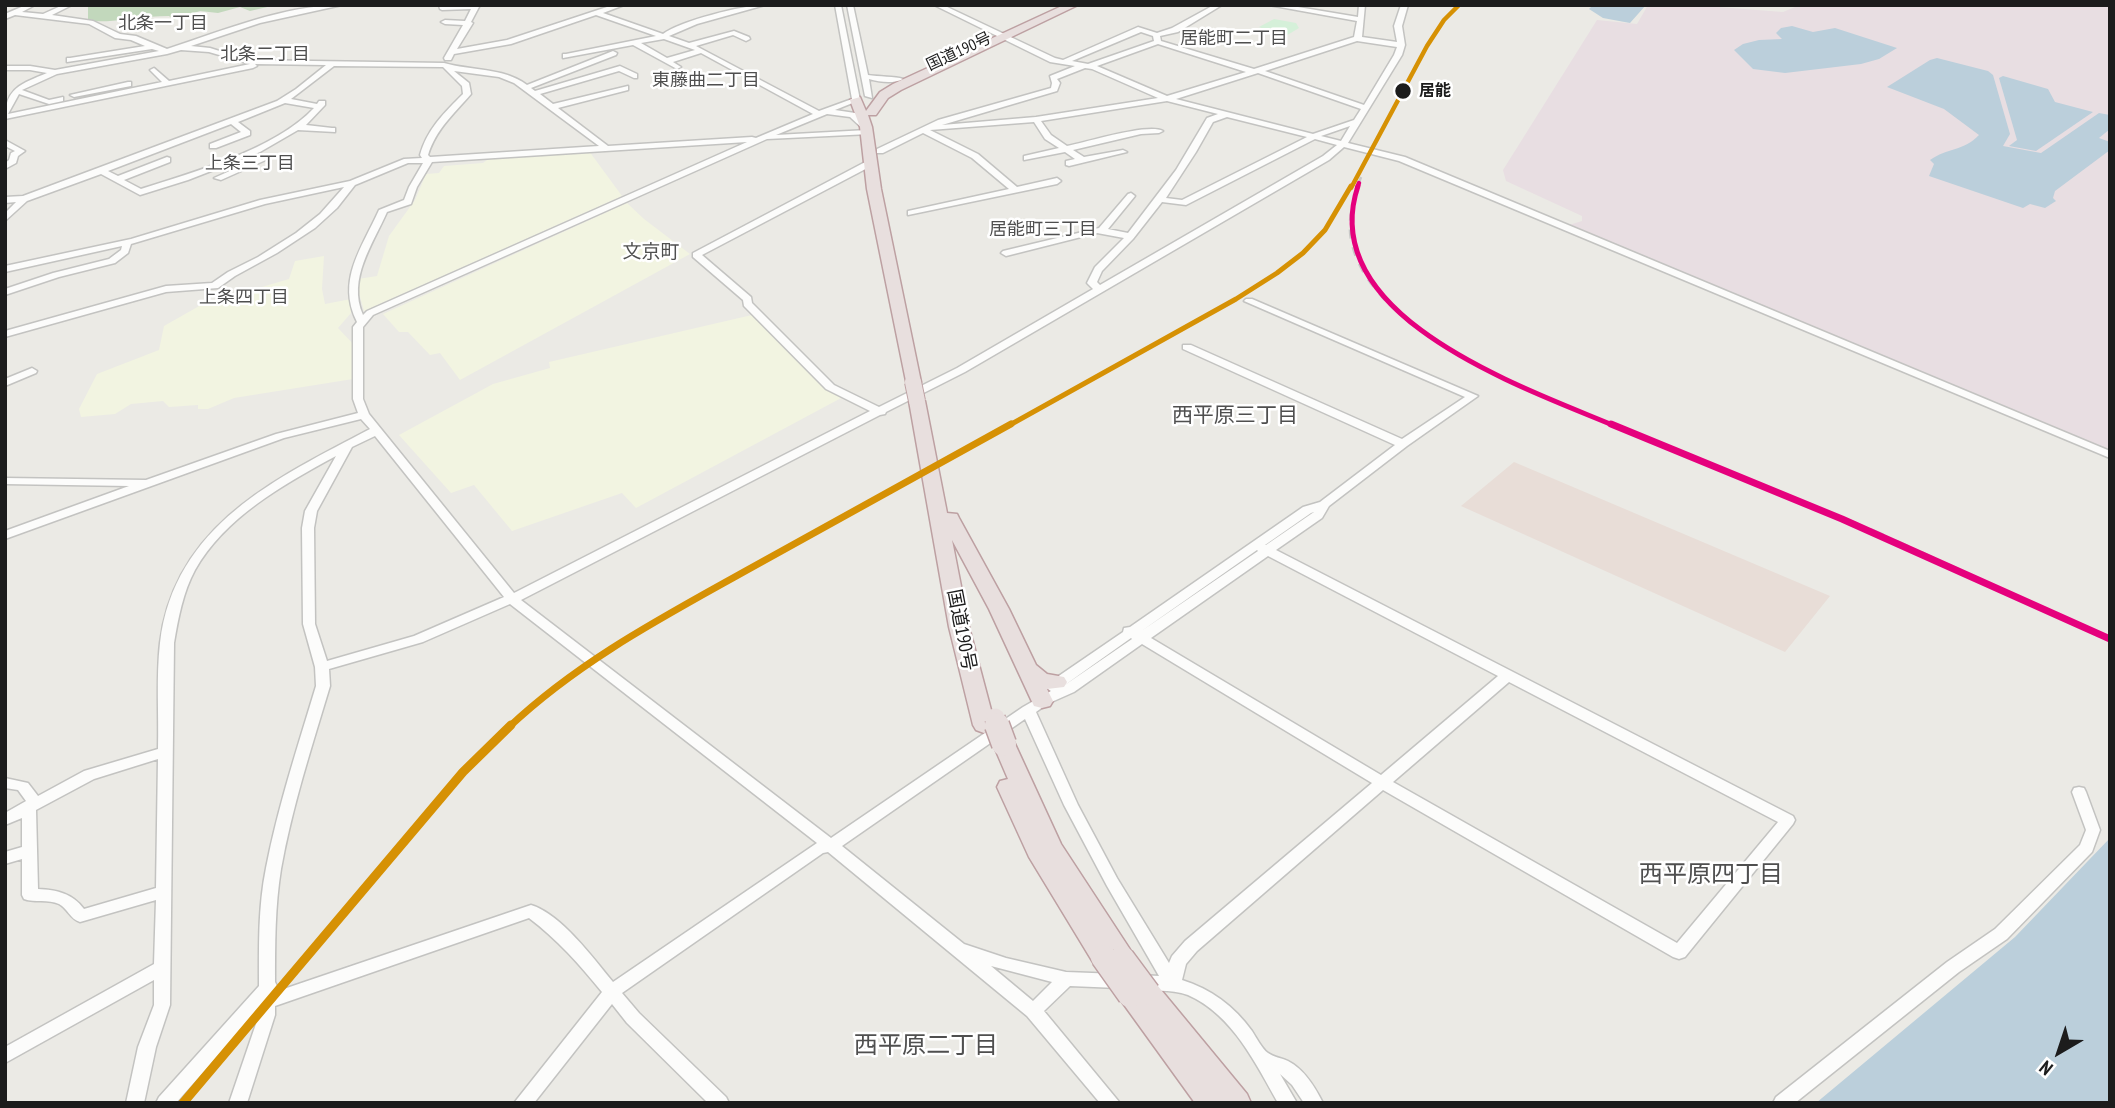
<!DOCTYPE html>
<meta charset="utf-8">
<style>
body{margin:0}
#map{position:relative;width:2115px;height:1108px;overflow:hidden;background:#ebeae5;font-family:"PT Sans Narrow",sans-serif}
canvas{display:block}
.frame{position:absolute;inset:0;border:7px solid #1c1c1c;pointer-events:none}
.north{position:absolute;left:2024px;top:1017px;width:70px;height:70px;-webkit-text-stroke:5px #fff;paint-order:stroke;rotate:219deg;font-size:19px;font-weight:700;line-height:28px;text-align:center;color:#1c1c1c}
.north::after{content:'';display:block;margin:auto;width:24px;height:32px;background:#1c1c1c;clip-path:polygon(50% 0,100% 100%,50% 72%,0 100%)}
</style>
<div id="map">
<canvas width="2115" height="1108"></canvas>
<div class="frame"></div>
<div class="north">N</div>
</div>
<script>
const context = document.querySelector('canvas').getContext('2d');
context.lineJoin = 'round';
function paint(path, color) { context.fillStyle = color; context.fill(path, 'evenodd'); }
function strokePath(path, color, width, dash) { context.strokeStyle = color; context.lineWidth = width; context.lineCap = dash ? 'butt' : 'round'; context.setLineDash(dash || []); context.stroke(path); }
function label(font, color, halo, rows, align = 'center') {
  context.font = font + ' "PT Sans Narrow","Noto Sans JP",sans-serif'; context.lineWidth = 5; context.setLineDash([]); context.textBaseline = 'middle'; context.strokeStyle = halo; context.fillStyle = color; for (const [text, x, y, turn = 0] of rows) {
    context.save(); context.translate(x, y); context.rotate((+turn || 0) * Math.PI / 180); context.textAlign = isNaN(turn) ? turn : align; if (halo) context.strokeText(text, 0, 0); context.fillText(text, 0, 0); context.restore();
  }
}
paint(new Path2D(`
 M1514,462L1830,596L1785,652L1461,506Z`), '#e8ddd7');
paint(new Path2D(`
 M1648,5H1692L1783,12L1800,5H2110V451L1569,225L1582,221V216L1506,181L1503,170L1597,20L1637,24Z`), '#e8dee2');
paint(new Path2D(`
 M589,151L622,196L364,311L358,290V279L377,276L389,236L415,200L426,174L439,173L444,166L483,163L491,157Z
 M627,203L644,219L690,254L460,380L440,353L430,355L408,332H399L383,314Z
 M324,256L322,289L325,304L351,299V313L338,328L355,346L353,379L234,398L208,409H198V405L169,407L163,401L131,404L115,414L81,417L79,409L97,374L159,350L164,326L201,305L289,279L295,261Z
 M752,315L824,386L843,397L636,508L622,493L512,531L474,485L451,493L399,435L493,384L550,368L549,362Z`), '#f2f4e1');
paint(new Path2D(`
 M88,5H276L250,11L240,7L218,13L200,11L174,20L169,16C141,16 115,23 88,21Z`), '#c2d8bc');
paint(new Path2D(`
 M1274,19L1296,23L1299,28L1284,37L1259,27Z`), '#d5f0d9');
paint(new Path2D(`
 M1593,5H1646L1630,23L1603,18L1589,9Z
 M1792,26L1813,32L1835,28L1897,48L1879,59L1861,64L1785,73L1753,69L1734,50L1743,44L1759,40L1782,39L1776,33L1781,28Z
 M1937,58L1988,71L1993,75L2010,134L2003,146L2041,153L2099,113L2110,115V129L2099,138L2110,142V150L2055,191L2053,198L2056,201L2045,208L2030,204L2023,208L1929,176L1934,164L1930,160C1947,148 1964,151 1979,135L1944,109L1887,87L1930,60Z
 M2003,76L2048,89L2055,102L2093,112L2036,151L2009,146L2017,140L1999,78Z
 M2110,838V1103H1816L2015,937Z`), '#bbcfdb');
const minor = new Path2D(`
 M26,5H35L22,12L43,14L63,5H72L52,15L93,21L120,34L136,36L167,49C222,31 285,5 342,5L260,23L191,46L210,48L248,60L444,63C471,71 503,67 527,85L613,51L617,53L616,55L531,88L535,91L620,66L637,74V78H634L619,71L540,94L553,104L628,86V90L558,108L608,146L752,137L756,138L813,114L701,53L673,62L681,67L677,69L633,45L563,58V54H566L656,36L596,15L511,44L454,54L451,60H445L444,58L463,25L445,24L441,22L445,20L465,21L471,9L442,10L440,9L439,5H480L471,22L473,23L457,49L507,40L613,5H624L603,13L663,34C680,21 743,5 765,5L697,24L669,36L689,43L734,31L749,37L750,39L746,41L733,35L696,46L819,111L852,99L835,5H841L860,100L835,110L855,113L870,127L863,129L850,117L827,114L776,135L867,130H870V134L767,139L373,315L363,327V399L369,414L514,593L870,411L826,389L744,306L743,300L693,257V253L869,160H875V164L702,255L751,297L752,303L834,385L879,407L957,368L1093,289L1087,283L1095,267L1124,238L1097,233L1006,256L1001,253L1003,251L1099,228L1128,194L1131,193L1135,196L1108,229L1128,233L1176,170L1207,118L1218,114L1167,101L1041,121L1051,135L1067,146C1087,142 1148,123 1163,131L1159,133L1141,134L1073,150L1084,157L1123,150L1127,152L1069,166L1066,165V161L1075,159L1065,152L1024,160V156L1059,148L1045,139L1034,122L930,130L978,154L1017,187L1057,178L1061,181L1057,184L908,215V211L1009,189L972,158L923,133L883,153H877V149L938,120L1051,88L1052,83L1050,76L1075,66L1050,62L934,5H943L1055,58L1063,60L1138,27L1157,33L1172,28L1214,5H1222L1178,32L1160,36L1161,41L1254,69L1354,37L1357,21L1269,5H1286L1358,17L1359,5H1365L1362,37L1397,42L1394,26L1401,5H1408L1402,26L1405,45L1402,55L1348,143L1405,157L2110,451V458L1399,161L1344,147L1329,160L965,372L886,412L885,414L880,415L521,600L831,838L1023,707L1051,691L1045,687L1047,684L1123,632L1124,628L1130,627L1303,507L1320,502L1395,445L1183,349V345H1191L1402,439L1465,397L1244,301L1246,299H1252L1478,396L1407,446L1329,506L1322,518L1276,550L1793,816L1795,820L1793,824L1685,957L1679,959L1673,957L1383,790L1197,951L1186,964L1182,980C1211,989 1234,1006 1252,1031C1256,1037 1262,1049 1268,1053C1273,1057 1282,1058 1288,1061C1304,1069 1315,1087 1323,1103H1304L1292,1085L1280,1074L1297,1103H1278C1256,1064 1232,1014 1188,995C1170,988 1151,993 1134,987L1132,982L1134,977L1140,975L1159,976L1107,886L1064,805L1025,719L842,846L964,944L1006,958L1066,972L1118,974L1124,976L1126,981L1124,986L1118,988L1070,986L1044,1011L1120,1103H1100L1027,1016L828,852L823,853L622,993L639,1013L726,1097L729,1103H708L627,1023L612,1004L534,1103H514L602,992C579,964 558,940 529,918L275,1006V1015L247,1103H229L259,1015V1009L176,1103H156L159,1097L259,986C259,947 258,907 266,868C278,806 298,746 316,686L315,667L303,624L302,528L305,511L336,456C284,484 225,517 195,570C183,592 178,619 174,643L170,1005L156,1047L144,1103H126L138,1047L154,1005V980L5,1063V1047L154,964L156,900L80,922C70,919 68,909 59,904C48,899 35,903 24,899L22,895V859L5,864V852L22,847V818L5,825V813L26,801L18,790L5,788V778L28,783L38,796L84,771L158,749C159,714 156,677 160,643C174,525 277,478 370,429L361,419L284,438L5,539V531L129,486L5,484V478L146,480L276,434L358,413L353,399V327L357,322C336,280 362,248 379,210L404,200L409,187L423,163H408L355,185L337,208L315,228L277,253L235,276L218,288L166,292L5,337V331L166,286L212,283L228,272L258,257L296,233L320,214L344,187L265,204L131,244L128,253L115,263L59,277L5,295V289L53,273L109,259L121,250L122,246L5,272V266L131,239L260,200L350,181L404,159L422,158L420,155C427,129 445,112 463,94L462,86L443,67L334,66L291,99L317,104L319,101H325V105L306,125L332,128H335V132L298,130L260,152L188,180L140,195L101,174L27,201L5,221V213L16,202L5,203V197L23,196L277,101L296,89L326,65L255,64L257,66L253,68L5,119C5,88 21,84 47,73L30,70H5V66H30L55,70L159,51L152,49L67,62V58H70L145,46L131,40L115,38L89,24L15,15L5,19V14ZM1141,32L1153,36L1154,41L1088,64L1072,61ZM664,39L695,50L667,58L641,43ZM1357,41L1397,47L1394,55L1364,105L1265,71ZM1158,44L1246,72L1167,96L1097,66ZM181,50L209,52L250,64L169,81L154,68L150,70L162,82L8,114L19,94L49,104L63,101V97L49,100L22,90L57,74L167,54ZM1085,68L1092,69L1158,98L1036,117L942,125L1057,91L1060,83L1057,79ZM454,71L499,77L514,83L599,146L430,157L428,155C436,129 454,114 471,94L469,83ZM1258,73L1361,109L1354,120L1313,134L1176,99ZM285,103L314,108C276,149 194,172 141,189L124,180L170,162V158L167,157L118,176L108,171L231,124L241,132L210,144V148H216L250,135V131L238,122ZM1227,117L1307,137L1182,200L1166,198L1196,152L1213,122ZM1350,126L1341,141L1321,136L1324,135ZM1315,139L1337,145L1323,156L1100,285L1097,282L1102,271L1133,239L1162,202L1186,205ZM747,142L367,311L363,315C347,279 373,244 387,212L411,204L417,187L432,162ZM375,436L504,597L414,636L327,661L315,624L314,528L317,511L352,447ZM1314,512L1266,545H1265L1311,513ZM1257,550L1258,551L1140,632ZM1268,556L1498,676L1381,775L1151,638ZM510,604L817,843L613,982C593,958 561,914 531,905L275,992L277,986L275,982C275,944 275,906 281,869C292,807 312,746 330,686L329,669L423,642ZM1131,638L1132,639L1062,687ZM1142,644L1372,783L1185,941L1172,956L1169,963L1117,878L1078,805L1036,712L1047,704L1074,692ZM1509,682L1778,822L1677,943L1393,782ZM158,759L156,888L84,909C72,893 57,890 38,889L36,810L94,779ZM991,966L1052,982L1033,1001Z
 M847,5H853L868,75C878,77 896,76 903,79C893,84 880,82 869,79L872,98L865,96Z
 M128,82H131V86L74,97L70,95Z
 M5,140L25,151L18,156L16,163L5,169V163L9,160L11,153L15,151L5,146Z
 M261,157L268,159L221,180L214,178Z
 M32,368L37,371L36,373L5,386V379Z
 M2079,787L2084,788L2086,792L2100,830L2092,852L2007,939L1959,972L1795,1103H1773L1776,1097L1947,962L1995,929L2080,845L2086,830L2072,792L2074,788Z`);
const highway = new Path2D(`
 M1064,5H1078L901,90L888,98L876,115H868L872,127L881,189L921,382L913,387L907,386L867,189L860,127L850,100L860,97L866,111L880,92L893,84Z
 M917,396L925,401L947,513L957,514L959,518L1009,609L1036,665L1047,674L1064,677L1067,682L1064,687L1047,689L1053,701L1050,706L1042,708L1034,706L989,609L952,540L969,627L995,725L992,730L984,733L976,730L973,725L949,627L909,401Z
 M1004,736L1012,738L1015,744L1061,844L1131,951L1135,958L1131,965L1122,968L1112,964L1103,967L1094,964L1029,857L997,787L1000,781L1008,779L993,744L996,738Z
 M1148,982L1157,985L1247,1094L1251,1103H1195L1117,995L1121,987L1130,984L1138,987Z`);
strokePath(minor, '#c3c3c1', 3);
strokePath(highway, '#bda0a2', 3);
paint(minor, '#fcfcfb');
paint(highway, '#e8dfde');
strokePath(new Path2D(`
 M1361,177C1354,197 1347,218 1351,240C1369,334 1537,393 1615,426`), '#c9c9c8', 2.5, [9, 9]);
strokePath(new Path2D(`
 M1611,424L1874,531L2110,639`), '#c9c9c8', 3.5, [14, 14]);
const highwayBridgeFar2 = new Path2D(`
 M913,382L917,401`);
const highwayBridgeFar1 = new Path2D(`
 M995,718L998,727`);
const highwayBridge = new Path2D(`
 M997,725L1004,744
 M1103,957L1130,995
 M1122,958L1148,993`);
strokePath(highwayBridgeFar2, '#bda0a2', 18, []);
strokePath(highwayBridgeFar1, '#bda0a2', 22, []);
strokePath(highwayBridge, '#bda0a2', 27, []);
strokePath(highwayBridgeFar2, '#e8dfde', 16);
strokePath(highwayBridgeFar1, '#e8dfde', 19);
strokePath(highwayBridge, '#e8dfde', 24);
strokePath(new Path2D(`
 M1351,188L1427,46L1444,20L1459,5`), '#d69104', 4.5);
strokePath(new Path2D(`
 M1008,426L1236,299L1277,273L1303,253L1325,230L1351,186`), '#d69104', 5);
strokePath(new Path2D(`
 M509,727C580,660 665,616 749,569C836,521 924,472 1011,424`), '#d69104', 7);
strokePath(new Path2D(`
 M183,1103L463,772L511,725`), '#d69104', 9);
strokePath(new Path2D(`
 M1357,188L1359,183`), '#e5007d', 4.5);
strokePath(new Path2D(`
 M1358,186C1314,317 1525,388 1615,426`), '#e5007d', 5);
strokePath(new Path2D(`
 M1611,424L1842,519L2110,639`), '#e5007d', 7);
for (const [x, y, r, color] of [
 [1403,91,9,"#1c1c1c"]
]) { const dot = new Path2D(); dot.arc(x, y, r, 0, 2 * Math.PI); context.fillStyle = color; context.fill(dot); strokePath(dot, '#fff', 2.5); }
label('16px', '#1c1c1c', '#fff', [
 ["国道190号",959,52,-25]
]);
label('bold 16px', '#1c1c1c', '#fff', [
 ["居能",1419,91]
], 'left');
label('18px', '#4f4f4f', '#fff', [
 ["北条一丁目",163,24],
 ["居能町二丁目",1234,39],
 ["北条二丁目",265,55],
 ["東藤曲二丁目",706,81],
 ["上条三丁目",250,164],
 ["居能町三丁目",1043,230],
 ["上条四丁目",244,298]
]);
label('19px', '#4f4f4f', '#fff', [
 ["文京町",651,253]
]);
label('19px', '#1c1c1c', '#fff', [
 ["国道190号",961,630,79]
]);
label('21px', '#4f4f4f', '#fff', [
 ["西平原三丁目",1235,416]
]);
label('24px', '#4f4f4f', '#fff', [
 ["西平原四丁目",1711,875],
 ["西平原二丁目",926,1046]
]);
</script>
